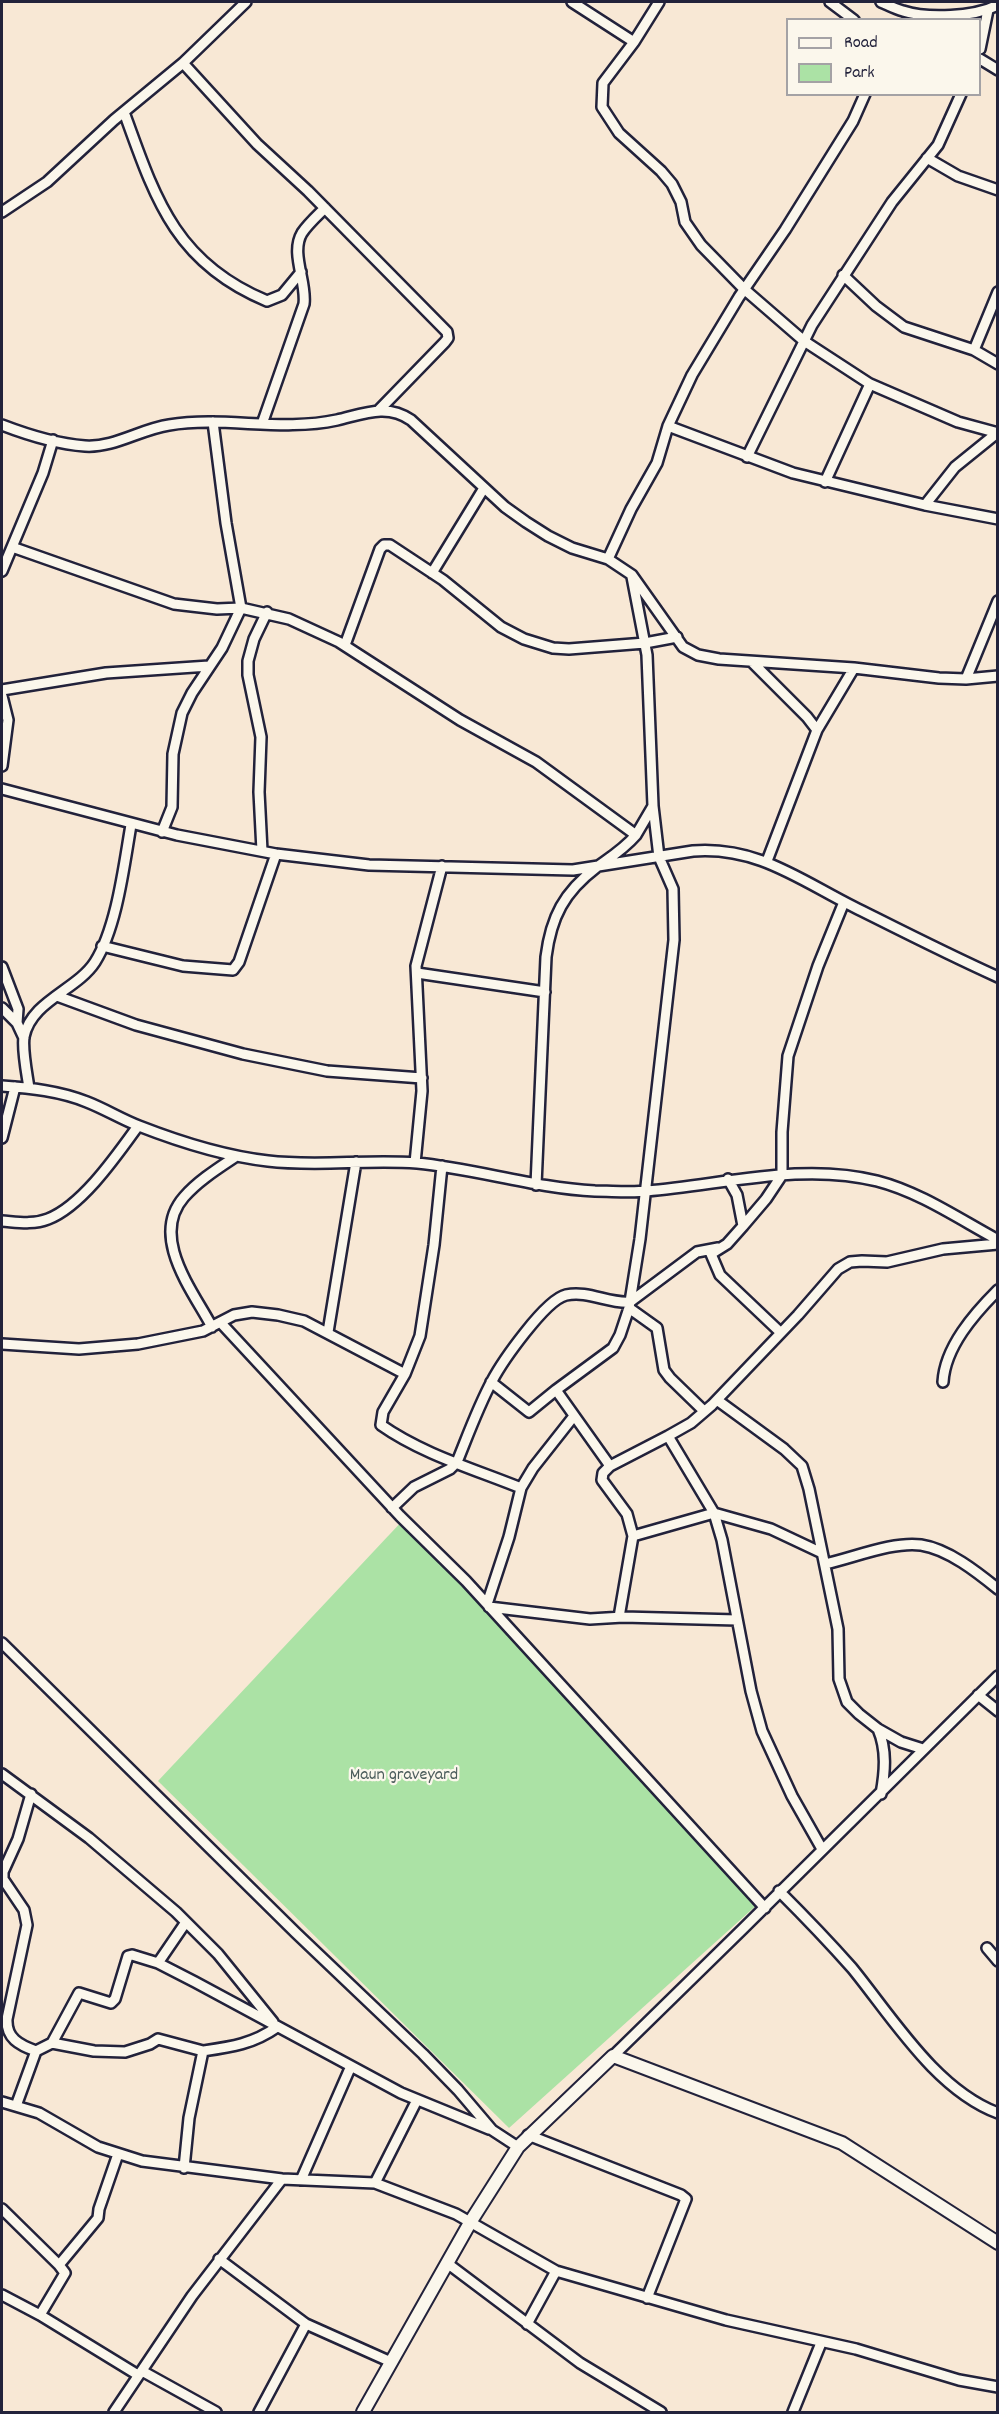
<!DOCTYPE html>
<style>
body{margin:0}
#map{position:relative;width:999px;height:2414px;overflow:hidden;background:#f8e8d5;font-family:Dekko,sans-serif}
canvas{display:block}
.frame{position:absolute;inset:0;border:3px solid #22223b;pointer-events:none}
.legend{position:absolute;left:786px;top:18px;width:195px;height:78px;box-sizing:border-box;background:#fbf7ec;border:2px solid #a4a2a5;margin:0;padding:8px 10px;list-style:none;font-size:18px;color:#22223b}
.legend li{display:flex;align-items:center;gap:12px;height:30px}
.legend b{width:30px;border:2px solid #a4a2a5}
</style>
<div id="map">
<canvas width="999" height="2414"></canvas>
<div class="frame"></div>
<ul class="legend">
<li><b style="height:8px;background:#fbf7ec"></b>Road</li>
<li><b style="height:16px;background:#abe2a5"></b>Park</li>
</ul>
</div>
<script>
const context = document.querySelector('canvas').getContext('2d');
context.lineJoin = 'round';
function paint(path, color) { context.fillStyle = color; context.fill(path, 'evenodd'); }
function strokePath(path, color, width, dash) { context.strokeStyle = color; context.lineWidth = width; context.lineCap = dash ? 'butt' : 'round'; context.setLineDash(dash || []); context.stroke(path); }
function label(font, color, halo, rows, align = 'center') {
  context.font = font + ' Dekko,sans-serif'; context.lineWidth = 4.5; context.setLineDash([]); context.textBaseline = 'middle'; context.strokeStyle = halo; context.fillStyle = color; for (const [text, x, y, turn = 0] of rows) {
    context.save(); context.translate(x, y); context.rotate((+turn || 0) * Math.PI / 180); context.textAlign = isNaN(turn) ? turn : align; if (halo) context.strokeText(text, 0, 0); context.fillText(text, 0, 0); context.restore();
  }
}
paint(new Path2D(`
 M405,1518L759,1903L509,2128L158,1781Z`), '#abe2a5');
const street = new Path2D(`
 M572,2L634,42
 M659,2L634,42L603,83L602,107L619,133L661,171L672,184L681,202L685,222L701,245L744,289L804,341L870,384L958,422L998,433
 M830,2L854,20
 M881,2C888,5 895,9 903,11C928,19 974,17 998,5
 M980,49L988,10
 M980,59L998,70
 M183,63L257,144L308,191L447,332L448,338L445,342L379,410
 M124,112C155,198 175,263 267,301L282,295L301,272
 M927,158L958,176L998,190
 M2,212L47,182L114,120L183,63L246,2
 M843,275L876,306L904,327L974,350L998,364
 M974,350L998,292
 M213,422L226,523L241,608L289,619L339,642L460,720L536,762L636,835L653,806
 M262,424L304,304C307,282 290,253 302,233C308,224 317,216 325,208
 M2,425C28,435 57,444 85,446C114,448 141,429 169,425C224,416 282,432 337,420C363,414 387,403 411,420L505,507L526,522L548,536L572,548L608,559L632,575L683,647L698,655L719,659L854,668L939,678L966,679L998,676
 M668,426L793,473L925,505
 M997,433L955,467L925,505L998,519
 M747,457L812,325L892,202L938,145L961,94
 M825,482L870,384
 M12,547L43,473L53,440
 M608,559L631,509L657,463L668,426L692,375L739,297L785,230L853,121L865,94
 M2,571L12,547L174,604L217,609L241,608L222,648L192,693L182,713L173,754L172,807L162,832
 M432,573L484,488
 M632,577L647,655L653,806L659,857L673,889L674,940L640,1239L629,1308L657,1328L664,1370L670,1378L704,1411
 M345,645L380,549L384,545H390L443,580L501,627L524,639L553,648L569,649L645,643L677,637
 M752,662L807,717L817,730L767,861
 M966,679L998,601
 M2,690L106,673L209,666
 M2,696L8,720L2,766
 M817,730L854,668
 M2,789L177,835L276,854L369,865L573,870L693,851C757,846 800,880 854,907C902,931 949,955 998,977
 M262,851L259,792L261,737L248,675V661L254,639L267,612
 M102,946L183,966L233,970L239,962L276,854
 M2,967L18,1009L17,1023
 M417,973L545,992
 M57,996L136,1025L243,1054L327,1071L422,1078
 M2,1008L17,1023L24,1038
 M2,1086C30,1088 60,1091 87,1102C105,1109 121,1119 139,1126C180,1142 224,1156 268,1161C317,1167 367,1159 417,1163C477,1169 535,1188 595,1191C612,1191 630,1193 647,1191C722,1185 802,1162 877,1181C920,1192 959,1219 998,1240
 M29,1088C27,1074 22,1050 24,1037C31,1001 77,990 95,962C117,927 124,865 131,825
 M2,1138L15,1087
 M415,1163L422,1091L416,966L442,866
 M442,1166L434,1245L420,1336L405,1374L383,1412L381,1425C422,1454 474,1469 521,1488L533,1468L574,1416
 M728,1179L737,1195L743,1226L727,1244L711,1254L720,1275L780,1332
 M536,1185L546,957C551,917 564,892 597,867C611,857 624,849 636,835
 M2,1221C17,1222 33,1225 48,1219C82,1206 117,1155 138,1126
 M743,1226L766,1199L782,1175V1132L788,1056L818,966L844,902
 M629,1308L620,1335L613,1348L556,1390L610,1466L603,1473L602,1480L627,1514L633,1536
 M221,1323L400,1516L466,1581L765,1908
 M212,1327C193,1291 149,1237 184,1197C198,1181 217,1169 235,1157
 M328,1332L356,1162
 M2,1344L79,1349L138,1344L203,1331L234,1315L252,1312L278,1315L304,1321L405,1374
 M491,1382L529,1412L556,1390
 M943,1382C945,1347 974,1314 998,1290
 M717,1400L784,1449L802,1466L809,1489L838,1629L839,1679L847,1702L859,1714L878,1729L901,1742L923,1749
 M610,1466L668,1436
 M392,1508L414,1487L450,1469L457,1462C468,1435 478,1407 492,1381C502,1362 545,1300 566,1295C588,1290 609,1304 630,1302L697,1252L718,1248
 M825,1564C853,1558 893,1541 921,1545C948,1549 977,1572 998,1589
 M487,1604L509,1537L521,1488
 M489,1607L590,1619L623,1617L737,1620
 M619,1617L633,1536L714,1513L771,1529L822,1553
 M2,1643L296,1933L423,2054L458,2090L492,2130L518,2147
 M978,1695L998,1711
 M878,1729C887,1750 885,1772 881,1794
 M2,1774L89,1838L176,1912L218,1954L273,2022
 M31,1794L18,1839L3,1872V1879L24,1910L27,1925L7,2019C6,2038 19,2045 36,2051L52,2043L94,2051L125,2052L150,2044L158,2039L203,2051
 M822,1849L792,1796L762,1731L751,1691L722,1540L714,1513L668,1436L691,1423L712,1405L798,1315L838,1269L850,1262L862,1261L887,1262L943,1249L998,1244
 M779,1891C804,1916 829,1942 852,1968C892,2017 936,2090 998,2113
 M987,1948L998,1961
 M158,1963L186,1922
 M52,2043L79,1993L111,2003L115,1999L128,1956L132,1955L158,1963L195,1982L401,2093L489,2129
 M613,2056C742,1930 870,1804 998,1676
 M2,2102L39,2113L98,2147L142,2161L282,2179L375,2183L456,2214L556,2271L726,2320L856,2349L959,2380L998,2387
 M16,2106L36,2051
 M528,2135L681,2195L686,2199L647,2298
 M184,2168L189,2118L203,2051C231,2047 253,2044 277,2027
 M301,2180L351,2066
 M375,2183L417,2100
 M2,2209L59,2265
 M219,2259L306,2324L391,2362
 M447,2263L580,2363L661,2412
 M2,2295L40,2315L138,2375
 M40,2315L65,2273L59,2265L98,2218L99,2209L118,2154
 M527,2324L556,2271
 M142,2371L216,2412
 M114,2412L192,2296L282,2179
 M259,2412L306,2324
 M793,2412L821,2343`);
const secondary = new Path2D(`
 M363,2412L471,2221L518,2147L613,2056L842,2143L998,2243`);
strokePath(street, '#22223b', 14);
strokePath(secondary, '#22223b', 16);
strokePath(street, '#fbf7ec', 9);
strokePath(secondary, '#fbf7ec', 12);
label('18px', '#4b5c5b', '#fbf7ec', [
 ["Maun graveyard",404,1777]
]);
</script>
